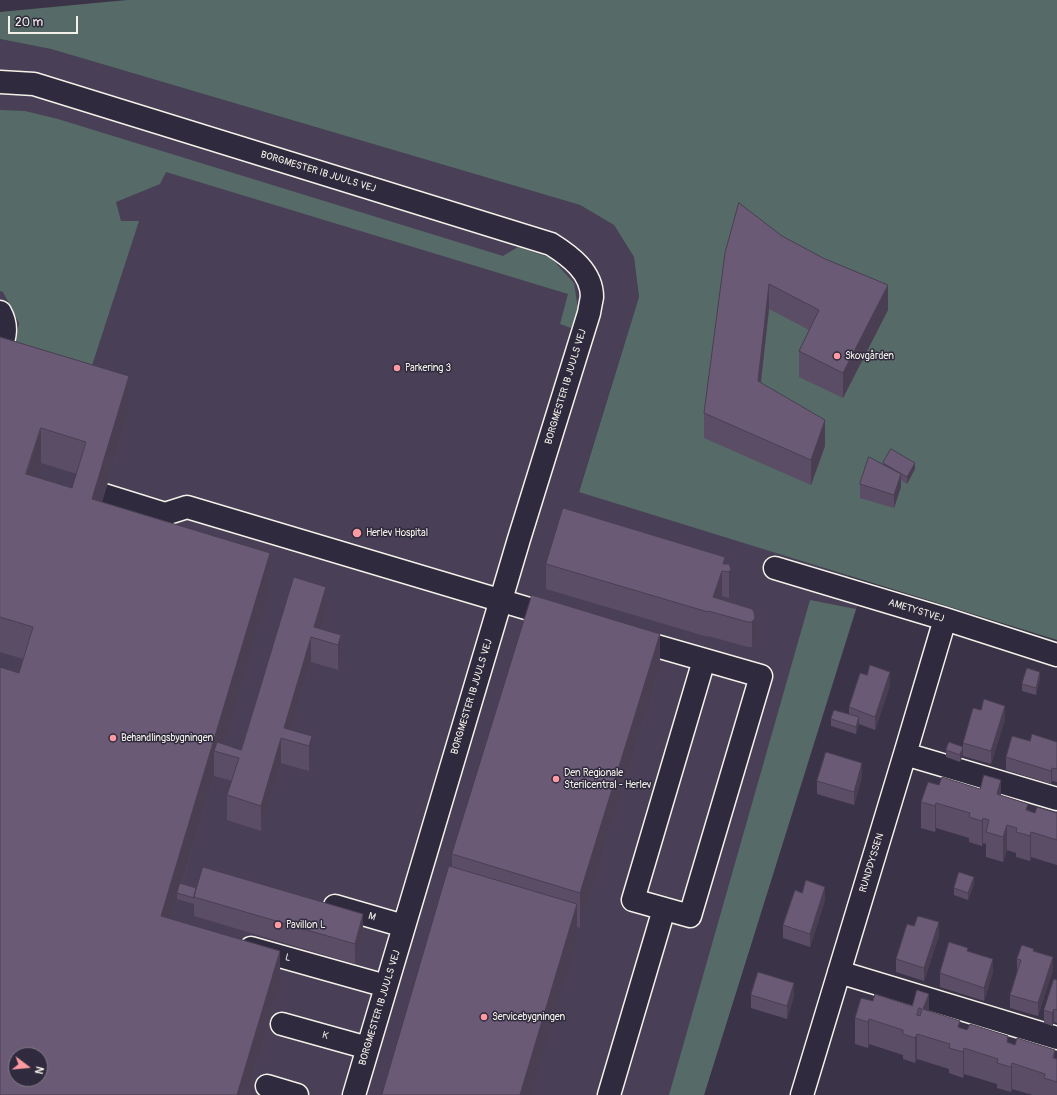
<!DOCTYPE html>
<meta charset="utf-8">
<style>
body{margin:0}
#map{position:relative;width:1057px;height:1095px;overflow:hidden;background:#3b3448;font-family:Pangolin,sans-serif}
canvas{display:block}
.north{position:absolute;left:8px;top:1047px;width:40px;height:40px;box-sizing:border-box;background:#2f2a3d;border:1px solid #7e7a81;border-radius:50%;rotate:106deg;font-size:11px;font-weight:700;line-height:16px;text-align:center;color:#f4f1e8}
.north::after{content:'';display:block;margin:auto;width:14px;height:18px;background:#ff9aa2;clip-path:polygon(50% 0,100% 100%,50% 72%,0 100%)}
.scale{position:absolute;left:8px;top:16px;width:70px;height:18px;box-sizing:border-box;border:2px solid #f4f1e8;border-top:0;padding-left:5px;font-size:12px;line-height:14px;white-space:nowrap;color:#f4f1e8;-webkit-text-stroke:3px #2f2a3d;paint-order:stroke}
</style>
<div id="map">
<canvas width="1057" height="1095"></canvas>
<div class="north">N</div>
<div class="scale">20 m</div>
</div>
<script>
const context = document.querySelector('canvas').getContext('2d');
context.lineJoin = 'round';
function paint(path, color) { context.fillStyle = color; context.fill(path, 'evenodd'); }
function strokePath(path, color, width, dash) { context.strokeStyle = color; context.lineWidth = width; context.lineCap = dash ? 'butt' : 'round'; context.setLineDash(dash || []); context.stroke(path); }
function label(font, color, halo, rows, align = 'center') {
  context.font = font + ' Pangolin,sans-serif'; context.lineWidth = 3; context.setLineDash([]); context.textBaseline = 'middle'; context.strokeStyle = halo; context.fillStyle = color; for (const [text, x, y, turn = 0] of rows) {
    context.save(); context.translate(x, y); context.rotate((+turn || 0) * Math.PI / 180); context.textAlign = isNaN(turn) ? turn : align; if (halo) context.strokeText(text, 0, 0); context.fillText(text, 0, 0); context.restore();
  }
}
paint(new Path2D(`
 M0,39L51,49L580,205L614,225L634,257L639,297L579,491L848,575L859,601L704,1095H0ZM16,1055H40V1079H16Z`), '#493f56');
paint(new Path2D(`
 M127,0H1057V640L579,492L639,297L634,257L614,225L580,205L51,49L0,39V12Z
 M0,110L25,111L58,119L503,256L518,247L551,258L574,283L578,309L571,328L560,324L568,294L166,172L160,184L116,202L121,221H139L84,390L11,368L19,323L3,292L0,291Z
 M810,600L856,609L704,1095H669Z`), '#566b67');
const minor = new Path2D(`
 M0,82L34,84L551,244C570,256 592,272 592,297C591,302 590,307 589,313L519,539L354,1095
 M0,312C8,326 5,337 0,351
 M104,495L165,514L187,507L556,617
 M775,568L945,619L1057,655
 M632,639L761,676L690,916L633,900L704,660
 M905,754L1057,799
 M335,906L404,926
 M251,948L386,986
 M839,972L1057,1038
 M282,1024L368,1048
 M267,1086L297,1095
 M609,1095L664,909
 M802,1095L905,754L945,619`);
strokePath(minor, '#f4f1e8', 25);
strokePath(minor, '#2f2a3d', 22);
paint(new Path2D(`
 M782,236L888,310L843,398L799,377V351L809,330L769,309L761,383L825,446L811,485L704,438V413Z
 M0,337L129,411L102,502L270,589L223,744L241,750L326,612L321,629L341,635V660L338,670L311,662L291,730L312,736V761L309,771L281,763L261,831L227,820V795L232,781L214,776L182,884L196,888L363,934L355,964L194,916V904L177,899L171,919L280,987L247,1095H0L19,673L23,659L0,652ZM41,463L77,474L72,488L36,477Z
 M883,463L915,469L907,484L901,480V487L894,508L860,498V484L883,464Z
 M546,564H729L731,595L729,598L722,596L721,599L752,609L755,643L752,647H748L708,636V637L546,589Z
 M660,669L580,928L577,927V939L452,867V854Z
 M1040,678L1036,695L1022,691V684Z
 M890,685L875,730L859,724L856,734L831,726V719L849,714V707Z
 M1005,719L991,764L963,756V743Z
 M1030,741L1057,742V782L1052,781L1051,784L1006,770V757Z
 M946,750L963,753L960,762L946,757Z
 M862,777L854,805L817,794V781Z
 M939,785L1001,796L1028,810L1035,813H1057V865L1031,857L1030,861L1016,857V853L1007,850L1003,862L986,857V844L983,843L982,846L969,842V838L936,828L935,832L921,828V802Z
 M974,884L968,900L954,895V888Z
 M825,900L810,947L783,938V925Z
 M939,935L924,981L896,972V959Z
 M1034,952L1053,970L1038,1016L1010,1008V995L1017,971V959Z
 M993,972L984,1001L940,987V973Z
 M1057,980V1023L1054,1022L1052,1026L1044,1023V1010Z
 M875,994L929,1011L960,1028L1057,1059V1095H1033L1012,1089L1011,1092L997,1088V1084L964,1074L963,1078L949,1073V1069L917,1059L915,1063L903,1059V1055L869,1044L868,1048L855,1044V1018L873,1001Z
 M751,995L794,996L787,1019L751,1008Z`), '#5b4d65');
paint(new Path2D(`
 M769,284V309L758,406V381Z
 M888,285V310L843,398V373Z
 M129,376V411L92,535V499Z
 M825,420V446L811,485V460Z
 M41,428V463L26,509V474Z
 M915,463V469L907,484V477Z
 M901,474V487L894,508V495Z
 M270,553V589L221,753L214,751V776L179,893H177V899L161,951V916Z
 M731,569V595L729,598V572Z
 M722,571V596L716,613L713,597Z
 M326,587V612L318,639L314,627Z
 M755,618V643L752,647V622Z
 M660,634V669L580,928V893Z
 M341,635V660L338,670V645Z
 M311,637V662L288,740L284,728Z
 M890,672V685L875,730V717Z
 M1040,672V678L1036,695V688Z
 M1005,706V719L991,764V751Z
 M859,717V724L856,734V727Z
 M312,736V761L309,771V746Z
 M281,738V763L261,831V806Z
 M963,747V753L960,762V755Z
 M862,763V777L854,805V792Z
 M1052,768V781L1051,784V771Z
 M1001,780V805L997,794Z
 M936,803V828L935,832V806Z
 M983,818V843L982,846V821Z
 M1007,825V850L1003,862V837Z
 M1031,832V857L1030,861V836Z
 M974,877V884L968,900V893Z
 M825,887V900L810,947V934Z
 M577,904V939L531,1095H520Z
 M363,914V934L355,964V944Z
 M939,922V935L924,981V968Z
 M280,951V987L247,1095H237Z
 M1053,957V970L1038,1016V1003Z
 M993,959V972L984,1001V988Z
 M794,983V996L787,1019V1006Z
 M929,994V1019L923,1009Z
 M1054,1009V1022L1052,1026V1013Z
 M869,1019V1044L868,1048V1022Z
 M917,1034V1059L915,1063V1038Z
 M964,1048V1074L963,1078V1052Z
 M1055,1050V1075L1053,1058Z
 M1012,1063V1089L1011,1092V1067Z`), '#4a3f52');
const building = new Path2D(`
 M739,203L782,236L823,258L888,285L843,373L799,351L819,310L769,284L758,381L825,420L811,460L704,413L725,253Z
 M0,337L129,376L92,499L270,553L161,916L280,951L237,1095H0V667L19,673L33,627L0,617ZM41,428L86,442L72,488L26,474ZM16,1055H40V1079H16Z
 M891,449L915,463L907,477L883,463Z
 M869,457L901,474L894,495L860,484Z
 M563,508L725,557L723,564H729L731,569L729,572L722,571L713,597L752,609L754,612L755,618L752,622H748L708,611V612L546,564Z
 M294,577L326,587L314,627L341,635L338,645L311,637L284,728L312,736L309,746L281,738L261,806L227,795L239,758L214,751L217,742L241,750Z
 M532,595L660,634L580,893L452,854Z
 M870,665L890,672L875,717L849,707L860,673L867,675Z
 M1027,668L1040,672L1036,688L1022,684Z
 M984,699L1005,706L991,751L963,743L973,708L981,710Z
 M834,710L859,717L856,727L831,719Z
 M1032,734L1057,742V769L1052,768L1051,771L1006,757L1012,736L1030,741Z
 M949,742L963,747L960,755L946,750Z
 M826,752L862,763L854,792L817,781Z
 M984,775L1001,780L997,794L1028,804L1026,810L1035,813L1037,807L1057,813V840L1031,832L1030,836L1016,832L1017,828L1007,825L1003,837L986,832L989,820L983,818L982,821L969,817L970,813L936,803L935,806L921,802L928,782L939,785L942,777L980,789Z
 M449,866L577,904L520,1095H382Z
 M203,867L363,914L355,944L194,897Z
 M959,872L974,877L968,893L954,888Z
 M806,880L825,887L810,934L783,925L795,890L802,893Z
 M180,883L196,888L194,898L177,893Z
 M918,916L939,922L924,968L896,959L907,924L914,926Z
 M949,942L968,948L967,951L993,959L984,988L940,973Z
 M1022,945L1034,949L1033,951L1053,957L1038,1003L1010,995L1021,960L1017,959Z
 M758,972L794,983L787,1006L751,995Z
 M1054,979L1057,980V1010L1054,1009L1052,1013L1044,1010Z
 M917,990L929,994L923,1009L960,1021L958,1027L967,1030L970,1024L1008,1036L1007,1042L1015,1045L1017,1038L1055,1050L1053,1058L1057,1059V1082L1044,1078L1045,1074L1012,1063L1011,1067L997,1063L998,1059L964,1048L963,1052L949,1048L950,1044L917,1034L915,1038L903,1034V1030L869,1019L868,1022L855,1018L861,998L873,1001L875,994L912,1006ZM919,1008L922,1009L920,1016L917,1015Z`);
paint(building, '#6a5a75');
strokePath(building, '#4a3f52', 1);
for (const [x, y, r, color] of [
 [837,356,4,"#ff9aa2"],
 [397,368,4,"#ff9aa2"],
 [357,533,5,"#ff9aa2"],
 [113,738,4,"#ff9aa2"],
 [556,779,4,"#ff9aa2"],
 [278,925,4,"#ff9aa2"],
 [484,1017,4,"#ff9aa2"]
]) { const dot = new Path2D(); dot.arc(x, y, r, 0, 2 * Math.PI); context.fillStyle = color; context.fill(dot); strokePath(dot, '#2f2a3d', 1.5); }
label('10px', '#f4f1e8', '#2f2a3d', [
 ["BORGMESTER IB JUULS VEJ",318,172,17],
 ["BORGMESTER IB JUULS VEJ",566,387,-73],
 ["AMETYSTVEJ",916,611,17],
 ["BORGMESTER IB JUULS VEJ",472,697,-73],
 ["RUNDDYSSEN",872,863,-73],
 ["M",372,917,16],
 ["L",288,958,16],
 ["BORGMESTER IB JUULS VEJ",380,1008,-73],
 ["K",325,1036,16]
]);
label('10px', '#f4f1e8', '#2f2a3d', [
 ["Skovgården",845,356],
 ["Parkering 3",405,368],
 ["Herlev Hospital",366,533],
 ["Behandlingsbygningen",121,738],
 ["Den Regionale",564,773],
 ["Sterilcentral - Herlev",564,785],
 ["Pavillon L",286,925],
 ["Servicebygningen",492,1017]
], 'left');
</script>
